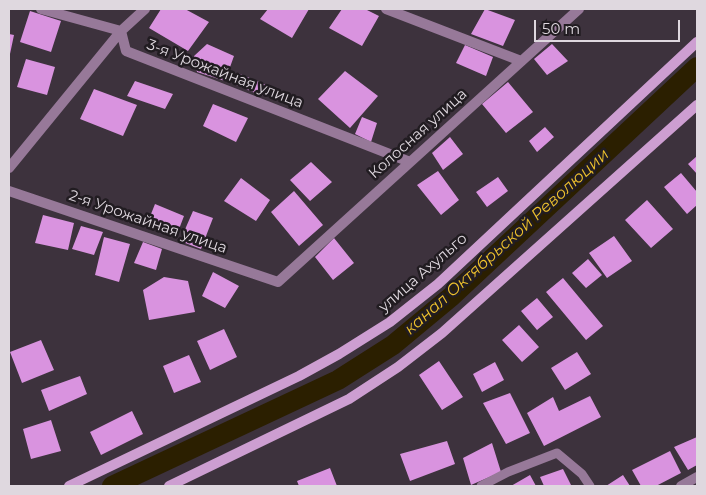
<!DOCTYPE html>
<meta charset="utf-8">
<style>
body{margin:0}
#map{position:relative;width:706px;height:495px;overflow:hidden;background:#3d323d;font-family:Montserrat,sans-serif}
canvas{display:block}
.frame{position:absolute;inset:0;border:10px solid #dfd8df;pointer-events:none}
.scale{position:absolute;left:534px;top:20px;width:146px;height:22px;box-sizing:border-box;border:2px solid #dfd8df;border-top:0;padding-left:6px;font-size:15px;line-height:18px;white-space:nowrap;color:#dfd8df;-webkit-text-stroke:4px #211c21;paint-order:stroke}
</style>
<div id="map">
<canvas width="706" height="495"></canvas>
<div class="frame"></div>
<div class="scale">50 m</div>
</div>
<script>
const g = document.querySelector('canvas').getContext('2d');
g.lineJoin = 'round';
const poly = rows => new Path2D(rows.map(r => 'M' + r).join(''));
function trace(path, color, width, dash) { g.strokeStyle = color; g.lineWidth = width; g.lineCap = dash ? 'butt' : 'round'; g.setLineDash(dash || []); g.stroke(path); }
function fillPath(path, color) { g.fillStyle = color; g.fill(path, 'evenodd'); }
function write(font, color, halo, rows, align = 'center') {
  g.font = font + ' Montserrat,sans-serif'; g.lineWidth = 5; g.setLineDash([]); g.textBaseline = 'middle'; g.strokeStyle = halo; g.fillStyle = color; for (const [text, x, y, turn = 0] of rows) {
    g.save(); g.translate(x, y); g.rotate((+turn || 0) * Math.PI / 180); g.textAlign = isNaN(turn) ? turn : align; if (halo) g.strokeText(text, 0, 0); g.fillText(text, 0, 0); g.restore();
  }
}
trace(poly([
 [112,486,338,380,393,345,452,296,697,67]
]), '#2b1f00', 20);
fillPath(poly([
 [161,9,185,9,209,22,188,51,149,28],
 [268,9,309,9,292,38,260,19],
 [342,9,365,9,379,16,362,46,329,28],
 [485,9,515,20,503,46,471,34],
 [30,11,61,21,51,52,20,42],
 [9,34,14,35,10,54,9,54],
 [207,44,234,56,225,81,197,72,194,56],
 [552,44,568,61,547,75,534,59],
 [465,45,493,57,486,76,456,63],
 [26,59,55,67,47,95,17,87],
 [345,71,378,96,350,128,318,99],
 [238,73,266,85,262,96,234,84],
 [135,81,173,94,165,109,127,96],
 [508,82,533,112,506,133,482,104],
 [94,89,137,105,123,136,80,119],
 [213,104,248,118,236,142,203,126],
 [362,117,377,123,371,142,355,134],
 [545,127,554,137,537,152,529,141],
 [450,137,463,154,443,170,432,153],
 [697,156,697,174,688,164],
 [311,162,332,182,310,201,290,180],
 [438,171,459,200,441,215,417,185],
 [681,173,697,192,697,205,687,214,664,187],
 [498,177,508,191,487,207,476,192],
 [241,178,270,200,256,221,224,201],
 [294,191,323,225,299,246,271,212],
 [647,200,673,229,651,248,625,220],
 [155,204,184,216,176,237,147,224],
 [193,211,213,218,201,249,180,241],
 [43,215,74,223,68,250,35,243],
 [81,226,103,232,94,255,72,249],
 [614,236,632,261,607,278,589,253],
 [104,237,130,244,119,282,95,275],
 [334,238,354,263,333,280,315,257],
 [143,242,162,249,156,270,134,263],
 [588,259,602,275,586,288,572,273],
 [213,272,239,286,225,308,202,296],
 [164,277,188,281,195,312,149,320,143,290],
 [563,278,603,326,586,340,546,292],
 [537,298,553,317,537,330,521,311],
 [519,325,539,347,522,362,502,340],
 [224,329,237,357,210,370,197,341],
 [41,340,54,370,22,383,10,352],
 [577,352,591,374,565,390,551,368],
 [189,355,201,382,174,393,163,366],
 [439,361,463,397,442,410,419,375],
 [495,362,504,380,482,392,473,374],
 [80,376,87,394,49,411,41,390],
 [510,393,530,433,506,444,483,403],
 [590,396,601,417,544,446,527,413,553,397,559,411],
 [132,411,143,434,101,455,90,432],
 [51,420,61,451,31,459,23,429],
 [697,437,697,465,688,470,674,447],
 [447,441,455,464,410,481,400,454],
 [492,443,501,472,471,485,463,458],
 [670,451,681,473,656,486,641,486,632,470],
 [330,468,337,486,299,486,297,481],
 [563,469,571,485,544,486,540,477],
 [530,475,536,486,511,486],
 [623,475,630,486,606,486]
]), '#d993df');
trace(poly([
 [481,486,508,472,557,453,582,474,590,486]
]), '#977999', 9);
trace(poly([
 [41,9,121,31,126,51,410,162],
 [386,9,521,61],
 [9,168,121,31,145,9],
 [9,191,278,282,579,9],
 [681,486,697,477]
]), '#977999', 10);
trace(poly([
 [69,486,299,376,339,354,390,322,438,284,697,42],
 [169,486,349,399,398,367,442,333,697,105]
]), '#cd9ed1', 10);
write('15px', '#dfd8df', '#211c21', [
 ["3-я Урожайная улица",225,74,21],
 ["Колосная улица",418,134,-42],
 ["2-я Урожайная улица",148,222,19],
 ["улица Ахульго",423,273,-41]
]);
write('italic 16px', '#efc22d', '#211c21', [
 ["канал Октябрьской Революции",507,242,-42]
]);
</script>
